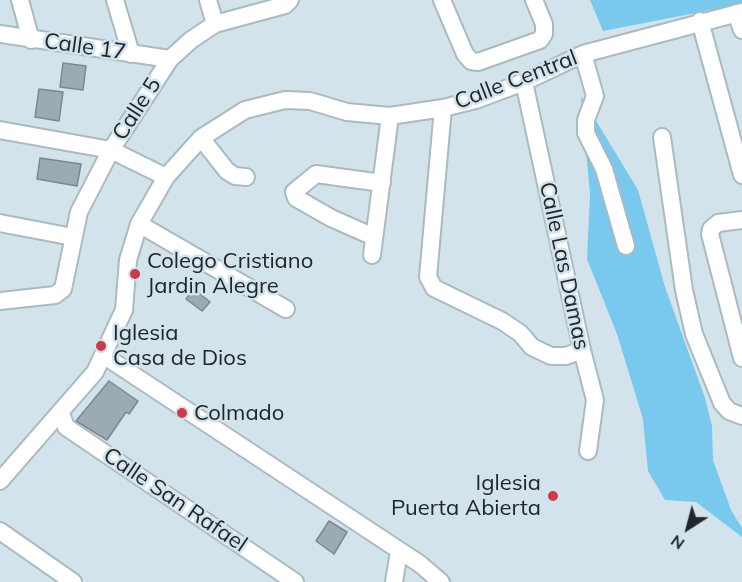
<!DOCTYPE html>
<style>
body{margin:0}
#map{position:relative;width:742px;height:582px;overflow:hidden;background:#d3e3eb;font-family:Mulish,sans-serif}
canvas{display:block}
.north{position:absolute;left:658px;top:498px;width:60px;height:60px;-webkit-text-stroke:4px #d3e3eb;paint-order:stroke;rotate:216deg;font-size:16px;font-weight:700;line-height:24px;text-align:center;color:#202629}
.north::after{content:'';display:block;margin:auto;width:21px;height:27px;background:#202629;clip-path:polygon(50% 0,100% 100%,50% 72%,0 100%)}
</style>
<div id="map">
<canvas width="742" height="582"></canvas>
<div class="north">N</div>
</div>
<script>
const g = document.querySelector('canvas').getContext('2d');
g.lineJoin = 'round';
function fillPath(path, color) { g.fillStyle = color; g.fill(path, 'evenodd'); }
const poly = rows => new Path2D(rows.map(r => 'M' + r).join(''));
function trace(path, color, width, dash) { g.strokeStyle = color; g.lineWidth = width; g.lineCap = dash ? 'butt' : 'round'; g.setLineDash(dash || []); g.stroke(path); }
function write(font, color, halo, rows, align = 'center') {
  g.font = font + ' Mulish,sans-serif'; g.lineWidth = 5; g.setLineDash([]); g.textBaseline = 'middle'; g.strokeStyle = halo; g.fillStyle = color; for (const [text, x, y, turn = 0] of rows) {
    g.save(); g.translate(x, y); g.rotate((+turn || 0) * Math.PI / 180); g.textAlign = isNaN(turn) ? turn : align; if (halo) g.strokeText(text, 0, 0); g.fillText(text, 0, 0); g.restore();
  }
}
fillPath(poly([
 [590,0,742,0,742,4,603,31],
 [581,96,638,190,665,287,705,398,712,426,713,460,731,510,742,528,742,537,696,502,665,500,648,471,643,419,617,334,587,259,590,194]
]), '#79c9ee');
const building = poly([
 [63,63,86,66,83,90,60,87,63,63],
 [39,89,63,92,59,121,35,117,39,89],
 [40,158,81,164,77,186,37,179,40,158],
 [194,289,210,302,202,311,186,299,194,289],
 [109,381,138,401,129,414,126,412,107,440,76,421,109,381],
 [329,521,347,532,334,554,316,541,329,521]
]);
fillPath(building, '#9cabb3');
trace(building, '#7a8890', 1.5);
const minor = poly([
 [20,0,31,40],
 [115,0,131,54],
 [208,0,215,24],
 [442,0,465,54,471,61,478,62,540,40,544,34,544,24,534,0],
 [736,13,742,30],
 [700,21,742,175],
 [0,34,170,59],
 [583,54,595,96,586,120,586,133,604,169,626,246],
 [524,82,582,350,595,400,588,451],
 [443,108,428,277,434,288,502,321,520,333,532,347,551,356,566,356,582,350],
 [0,130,111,150,166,177],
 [662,137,684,290,694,334,722,403,729,411,742,416],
 [201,138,227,171,235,176,246,177],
 [742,220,718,223,711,229,710,234,742,358],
 [0,223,73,237],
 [139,224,286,309],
 [374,237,331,218,296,198,294,192,316,174,382,183],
 [372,255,390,116],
 [0,301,55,295,63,289,79,212,111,150,170,59,191,40,215,24,285,5,290,0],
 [103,355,420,564,441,582],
 [61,413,66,427,295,582],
 [0,481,95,372,124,310,128,260,139,224,166,177,201,138,245,110,285,100,310,101,347,112,390,116,443,108,476,100,524,82,583,54,742,12],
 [0,531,73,582],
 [394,582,399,551]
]);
trace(minor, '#aabac1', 20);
trace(minor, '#fff', 16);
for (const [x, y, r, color] of [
 [135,274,6,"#cb3b4a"],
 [101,346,6,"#cb3b4a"],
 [182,413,6,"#cb3b4a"],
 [553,496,6,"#cb3b4a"]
]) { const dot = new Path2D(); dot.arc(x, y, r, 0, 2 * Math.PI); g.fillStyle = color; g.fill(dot); trace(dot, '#d3e3eb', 2); }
write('22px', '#202629', '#d3e3eb', [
 ["Calle 17",85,47,8],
 ["Calle Central",516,80,-21],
 ["Calle 5",137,109,-57],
 ["Calle Las Damas",564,266,78],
 ["Calle San Rafael",175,500,34]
]);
write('22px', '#202629', '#d3e3eb', [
 ["Colego Cristiano",147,261],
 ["Jardin Alegre",147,286],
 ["Iglesia",113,333],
 ["Casa de Dios",113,358],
 ["Colmado",194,413],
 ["Iglesia",541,483,"right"],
 ["Puerta Abierta",541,508,"right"]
], 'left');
</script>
